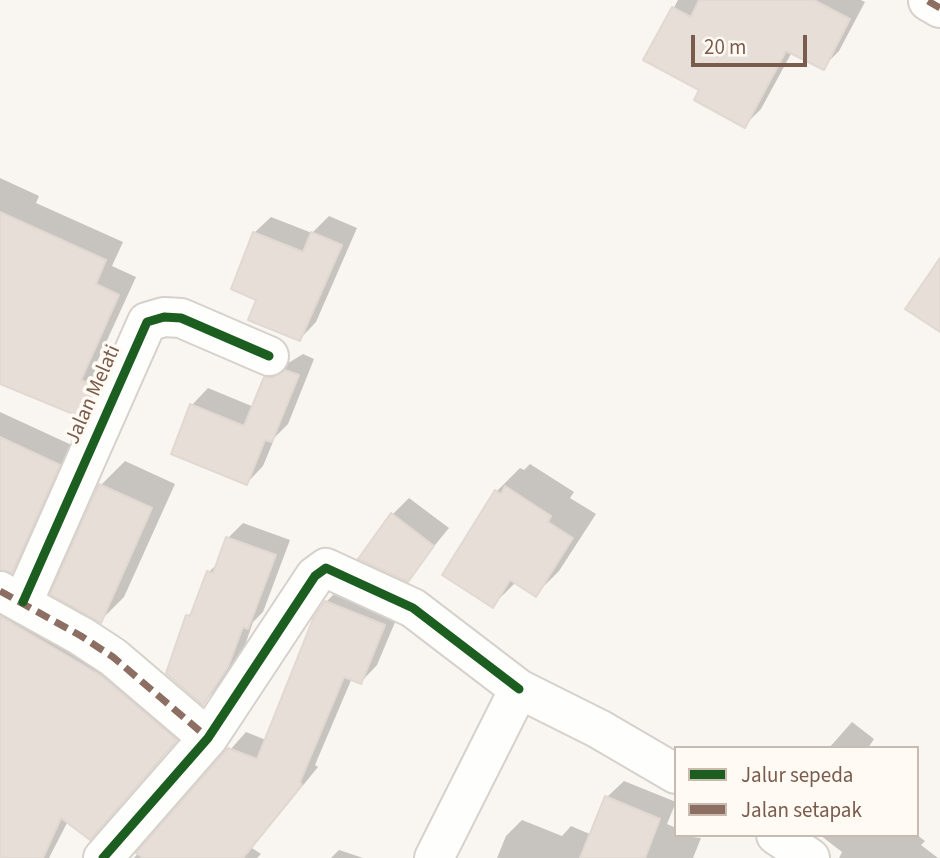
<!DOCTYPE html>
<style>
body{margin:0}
#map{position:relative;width:940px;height:858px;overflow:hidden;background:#f9f5f0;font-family:"Source Sans 3",sans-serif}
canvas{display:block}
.legend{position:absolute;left:674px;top:746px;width:245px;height:91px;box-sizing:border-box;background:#fffaf3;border:2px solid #cabbb1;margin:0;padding:9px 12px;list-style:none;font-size:21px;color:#7a5c4d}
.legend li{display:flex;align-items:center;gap:14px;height:35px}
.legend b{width:35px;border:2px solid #cabbb1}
.scale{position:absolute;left:691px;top:35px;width:116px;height:32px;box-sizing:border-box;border:4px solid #7a5c4d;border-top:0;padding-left:9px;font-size:21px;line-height:24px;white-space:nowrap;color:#7a5c4d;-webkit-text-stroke:5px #fffaf3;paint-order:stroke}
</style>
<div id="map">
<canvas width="940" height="858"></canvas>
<ul class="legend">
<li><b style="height:9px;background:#1b5e20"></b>Jalur sepeda</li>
<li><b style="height:9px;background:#8d6e63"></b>Jalan setapak</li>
</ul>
<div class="scale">20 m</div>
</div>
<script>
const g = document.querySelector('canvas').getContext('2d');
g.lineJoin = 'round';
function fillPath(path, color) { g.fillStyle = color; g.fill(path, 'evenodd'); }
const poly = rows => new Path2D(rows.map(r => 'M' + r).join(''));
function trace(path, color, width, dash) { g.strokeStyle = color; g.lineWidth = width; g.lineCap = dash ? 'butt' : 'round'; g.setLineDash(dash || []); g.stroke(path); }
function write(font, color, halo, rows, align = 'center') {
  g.font = font + ' "Source Sans 3",sans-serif'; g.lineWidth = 7; g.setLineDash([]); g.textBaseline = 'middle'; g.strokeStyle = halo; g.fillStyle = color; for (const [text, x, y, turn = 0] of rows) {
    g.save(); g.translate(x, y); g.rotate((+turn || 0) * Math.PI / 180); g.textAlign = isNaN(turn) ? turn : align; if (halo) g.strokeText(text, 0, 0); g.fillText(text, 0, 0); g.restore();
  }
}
fillPath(poly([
 [678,0,861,0,865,2,839,51,823,67,792,52,761,109,745,125,701,90,646,60],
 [0,178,39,196,36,203,123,242,112,266,136,277,97,362,109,367,96,397,78,414,0,383],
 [329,216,357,228,316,322,300,339,259,299,254,233,271,217,312,233],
 [303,354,314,359,288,424,275,437,263,466,247,483,192,405,208,388,254,407,265,378,282,361,290,362],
 [0,412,76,447,29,553,11,571,0,570],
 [125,461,175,484,124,597,100,621,53,593,101,485],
 [530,464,574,492,570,498,596,514,559,571,536,594,516,582,492,606,497,491,520,468,524,470],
 [409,498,449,528,407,579,392,515],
 [243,523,290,540,263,612,253,622,243,651,218,688,203,703,188,616,195,608,209,572,220,561,228,538],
 [343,585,401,608,377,665,361,682,352,678,315,765,318,767,252,848,261,854,257,858,134,858,246,732,266,740,326,602],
 [16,599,192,723,106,821,68,821,49,858,8,858,0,854,0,615],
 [852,722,874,739,868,748,829,748],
 [624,781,676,802,667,824,676,828,676,835,701,838,693,858,497,858,506,836,522,820,562,836,571,826,592,835,607,797],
 [820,835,917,835,925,841,921,845,938,858,839,858,842,852],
 [339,850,363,858,331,858]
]), '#0003');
const building = poly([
 [699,0,814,0,850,19,824,70,786,51,745,128,694,100,699,90,643,60,672,7,691,17,699,0],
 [0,212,106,260,96,284,119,295,81,380,92,385,78,416,0,384,0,212],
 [253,232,303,252,311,232,342,245,300,341,248,320,256,300,231,289,253,232],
 [940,258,940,332,905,309,940,258],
 [285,370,299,375,272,442,265,440,247,485,171,454,190,404,244,426,264,377,272,378,285,370],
 [0,437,60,465,12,573,0,569,0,437],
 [99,484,152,508,101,623,50,594,99,484],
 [505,486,551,516,548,522,573,538,536,597,510,580,493,608,442,575,495,490,501,494,505,486],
 [391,513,434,546,408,582,358,559,391,513],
 [226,537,276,555,248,629,243,627,228,667,203,705,166,673,186,615,190,616,207,571,213,573,226,537],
 [325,601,385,625,361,684,344,677,300,782,302,785,243,858,143,858,136,853,228,748,257,759,313,619,325,601],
 [0,616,100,675,177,740,90,840,61,818,43,858,0,858,0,616],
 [605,796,660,819,645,858,580,858,605,796]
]);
fillPath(building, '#e6ded7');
trace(building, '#e2d8d2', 2);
const street = poly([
 [928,1,940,8],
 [0,591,81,636,113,657,208,738],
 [23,602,147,322,164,317,181,318,269,356],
 [776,835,810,858],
 [103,858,208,738,315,576,326,568,413,608,519,689],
 [434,858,519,689,599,729,676,774]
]);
trace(street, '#d7d1cb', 42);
trace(street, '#fefefd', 38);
trace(poly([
 [928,1,940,8],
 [0,591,81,636,113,657,208,738]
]), '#8d6e63', 7, [14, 7]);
trace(poly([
 [23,602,147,322,164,317,181,318,269,356],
 [103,858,208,738,315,576,326,568,413,608,519,689]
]), '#1b5e20', 9);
write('21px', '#7a5c4d', '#fffaf3', [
 ["Jalan Melati",94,395,-66]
]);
</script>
